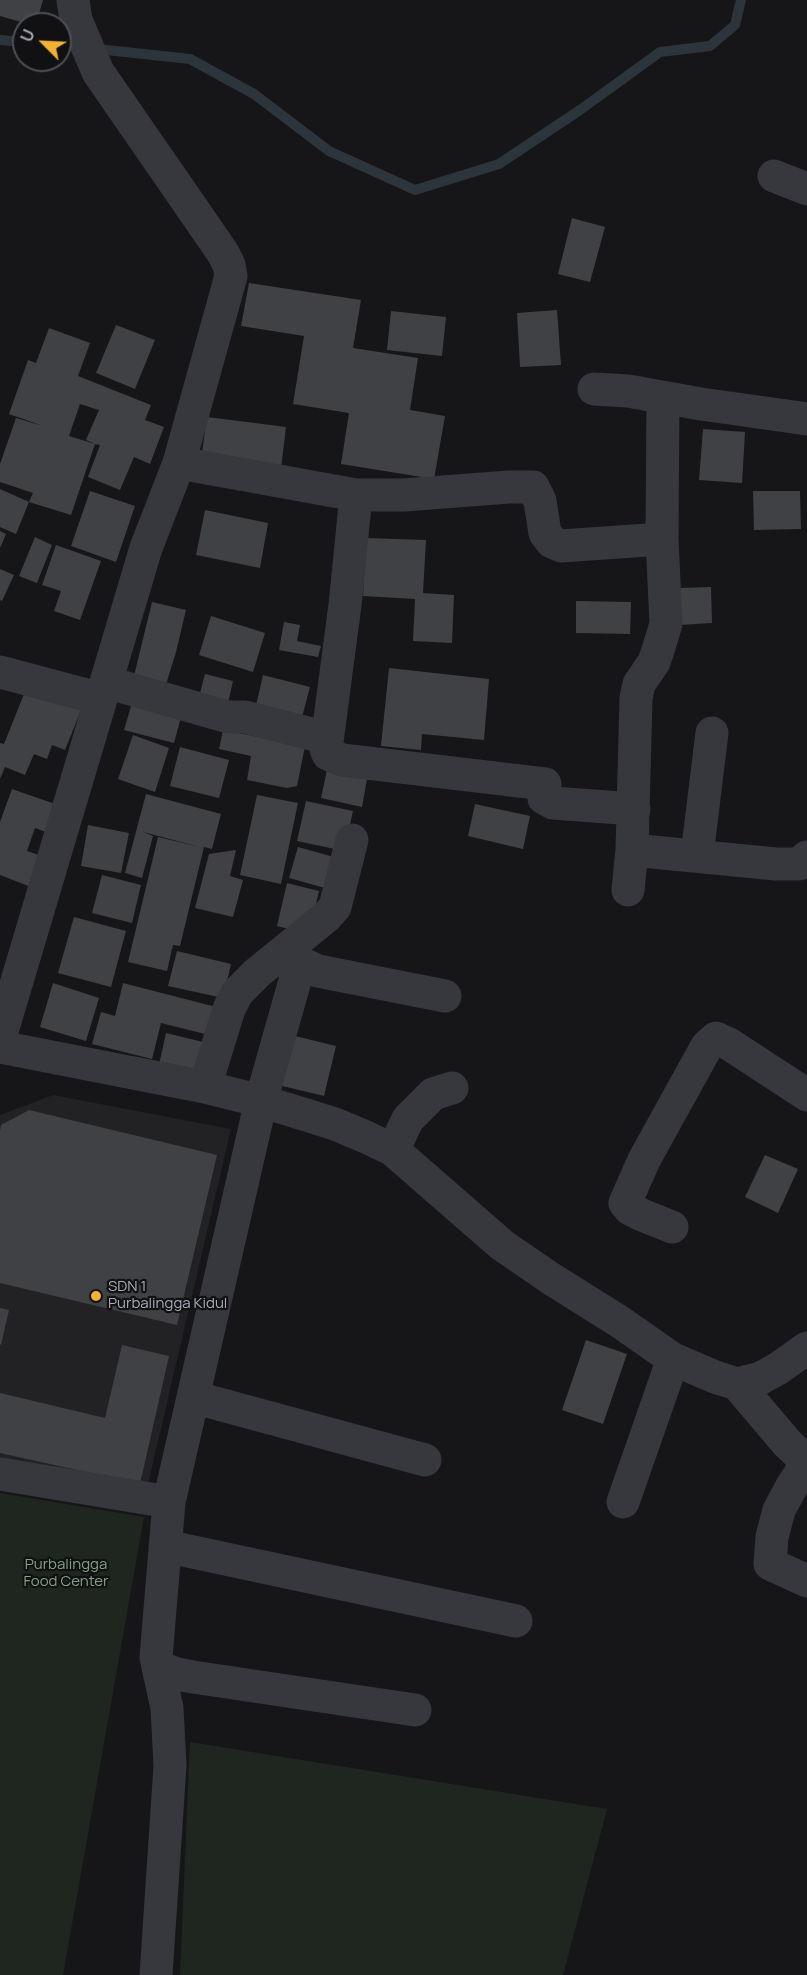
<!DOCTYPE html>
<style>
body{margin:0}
#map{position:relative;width:807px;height:1975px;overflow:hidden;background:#161618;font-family:Manrope,sans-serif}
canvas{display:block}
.north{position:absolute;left:12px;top:12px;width:60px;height:60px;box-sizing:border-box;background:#111113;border:2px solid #4d4f55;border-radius:50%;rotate:294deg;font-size:16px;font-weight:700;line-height:24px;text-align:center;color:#a8adb8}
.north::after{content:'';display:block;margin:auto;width:21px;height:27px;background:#f2b134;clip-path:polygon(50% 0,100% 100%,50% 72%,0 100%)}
</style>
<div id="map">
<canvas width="807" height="1975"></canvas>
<div class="north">U</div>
</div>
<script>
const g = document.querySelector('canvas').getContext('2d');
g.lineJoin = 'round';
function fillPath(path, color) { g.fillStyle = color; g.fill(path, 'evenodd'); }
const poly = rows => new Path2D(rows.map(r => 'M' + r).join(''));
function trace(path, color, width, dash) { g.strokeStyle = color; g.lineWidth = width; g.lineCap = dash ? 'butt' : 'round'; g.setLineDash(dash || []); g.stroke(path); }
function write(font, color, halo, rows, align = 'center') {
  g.font = font + ' Manrope,sans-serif'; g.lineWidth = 4.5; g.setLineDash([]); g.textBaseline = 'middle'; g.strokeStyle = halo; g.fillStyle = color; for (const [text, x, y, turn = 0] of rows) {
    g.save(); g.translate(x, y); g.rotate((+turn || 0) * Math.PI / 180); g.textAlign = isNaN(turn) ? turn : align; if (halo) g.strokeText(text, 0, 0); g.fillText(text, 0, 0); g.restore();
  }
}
fillPath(poly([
 [53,1095,231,1129,145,1497,0,1463,0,1115]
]), '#222225');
fillPath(poly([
 [0,1493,144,1517,63,1975,0,1975],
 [190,1742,607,1809,563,1975,180,1975]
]), '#1e261f');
trace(poly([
 [0,40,24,42],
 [60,45,190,59,254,94,329,151,415,190,499,164,580,110,660,52,710,46,735,25,741,0]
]), '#2c353c', 10);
fillPath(poly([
 [0,0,43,0,36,24,28,24,0,16],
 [572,218,605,227,590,282,558,274],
 [249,283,361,300,353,348,418,358,410,410,445,416,434,479,341,464,349,413,293,404,304,336,241,326],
 [557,310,561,365,520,367,517,313],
 [391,311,446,317,442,356,387,350],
 [116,325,155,340,135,389,96,373],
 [49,328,90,343,78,376,151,405,145,420,164,427,150,464,134,457,120,490,88,477,100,445,95,444,71,515,29,502,33,493,0,482,0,464,16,418,43,426,9,414,28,360,36,363],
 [80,404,99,410,86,440,95,444,69,436],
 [207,417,286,427,281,468,201,459],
 [703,429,745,432,742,483,699,480],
 [0,489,29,502,16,534,0,527],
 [90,491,135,506,116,562,71,546],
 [753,491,800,491,801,529,754,530],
 [205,510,268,523,260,568,196,555],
 [0,531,6,534,0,548],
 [35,537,52,545,37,583,19,576],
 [366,538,426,540,423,593,454,595,452,643,413,641,415,599,363,596],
 [56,545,101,561,80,620,54,611,61,591,42,585],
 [0,569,14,575,2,601,0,600],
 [711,587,712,623,680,625,679,588],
 [576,601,631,602,630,634,576,633],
 [152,602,186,610,176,652,163,694,132,684],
 [211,616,265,633,253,672,199,655],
 [284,622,300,625,297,641,321,646,318,657,279,650],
 [389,668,489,679,484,740,422,734,421,750,381,746],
 [205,674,233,681,228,703,199,697],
 [263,675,310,687,301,721,255,710],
 [26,689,81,710,65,750,52,745,47,759,34,754,25,775,5,767,0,779,0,743,4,744],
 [134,696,183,710,174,743,124,730],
 [223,730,305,746,297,786,287,788,247,780,251,756,219,749],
 [133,735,169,748,155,792,118,779],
 [180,747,229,760,219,798,170,786],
 [327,770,367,779,362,807,321,798],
 [12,789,55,804,46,832,35,828,27,851,42,856,31,887,0,875,0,822],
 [146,794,221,814,212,849,204,847,180,946,173,945,167,971,128,962,158,837,200,847,143,832,153,836,142,878,125,873],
 [257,795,298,803,281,884,240,875],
 [306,801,353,811,344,851,297,841],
 [475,804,530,816,523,849,468,836],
 [88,825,129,833,121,873,81,866],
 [298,847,341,859,332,890,289,878],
 [236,850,230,876,243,880,233,917,195,908,209,854],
 [102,875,141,885,132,923,92,913],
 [287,883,319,891,312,921,301,932,277,926],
 [74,917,126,931,111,987,58,973],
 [177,951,231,964,223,998,168,986],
 [53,983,99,998,86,1041,40,1027],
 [123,983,216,1007,209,1035,161,1023,152,1059,92,1044,101,1012,115,1016],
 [166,1033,207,1043,199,1074,159,1065],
 [287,1034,336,1046,324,1096,274,1084],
 [29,1110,217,1155,177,1325,0,1283,0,1131,1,1125],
 [765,1155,798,1169,778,1213,745,1197],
 [0,1308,9,1310,1,1345,0,1344],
 [586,1340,627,1354,603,1424,562,1410],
 [122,1345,169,1356,140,1484,0,1453,0,1393,105,1418]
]), '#404145');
trace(poly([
 [774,176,807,189],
 [594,389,628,391,701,404,807,419],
 [179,463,356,495,404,495,509,487,533,487,540,501,545,533,552,542,561,546,662,539],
 [356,495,345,605,326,749,328,754,342,760,545,784,544,798,553,803,634,809],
 [0,672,101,699],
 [106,682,228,717,245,717,327,738],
 [632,850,776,864,799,864,807,857],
 [697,855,712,733],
 [628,890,632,850,636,698,639,684,654,662,659,647,666,624,662,539,663,397],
 [281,954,318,971,445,996],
 [0,1038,146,548,179,463,231,276,229,265,223,253,98,72,76,20,73,0],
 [0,1047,205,1087,261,1101,335,1124,366,1137,393,1150,502,1245,550,1278,620,1322,673,1359,715,1377,737,1384,761,1378,779,1368,807,1348],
 [205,1087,229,1009,237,993,257,973,326,917,335,907,352,840],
 [393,1150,408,1119,433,1094,452,1088],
 [672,1227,642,1215,630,1209,625,1203,644,1160,707,1046,716,1038,729,1044,807,1095],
 [737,1384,787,1443,807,1462],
 [193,1397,425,1460],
 [807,1463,792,1486,779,1510,772,1537,770,1564,807,1581],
 [0,1474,169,1502,261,1101,300,963],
 [169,1502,156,1657,158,1667,177,1674,193,1677,415,1710],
 [623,1502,673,1359],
 [165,1546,516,1621],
 [156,1975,170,1766,167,1708,158,1667]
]), '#37383d', 33);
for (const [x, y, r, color] of [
 [96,1296,6,"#f2b134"]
]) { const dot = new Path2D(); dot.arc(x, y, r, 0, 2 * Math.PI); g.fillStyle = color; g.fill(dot); trace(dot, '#111113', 2); }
write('15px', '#a8adb8', '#111113', [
 ["SDN 1",108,1287],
 ["Purbalingga Kidul",108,1304]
], 'left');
write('15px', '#7fa381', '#111113', [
 ["Purbalingga",66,1565],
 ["Food Center",66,1582]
]);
</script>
